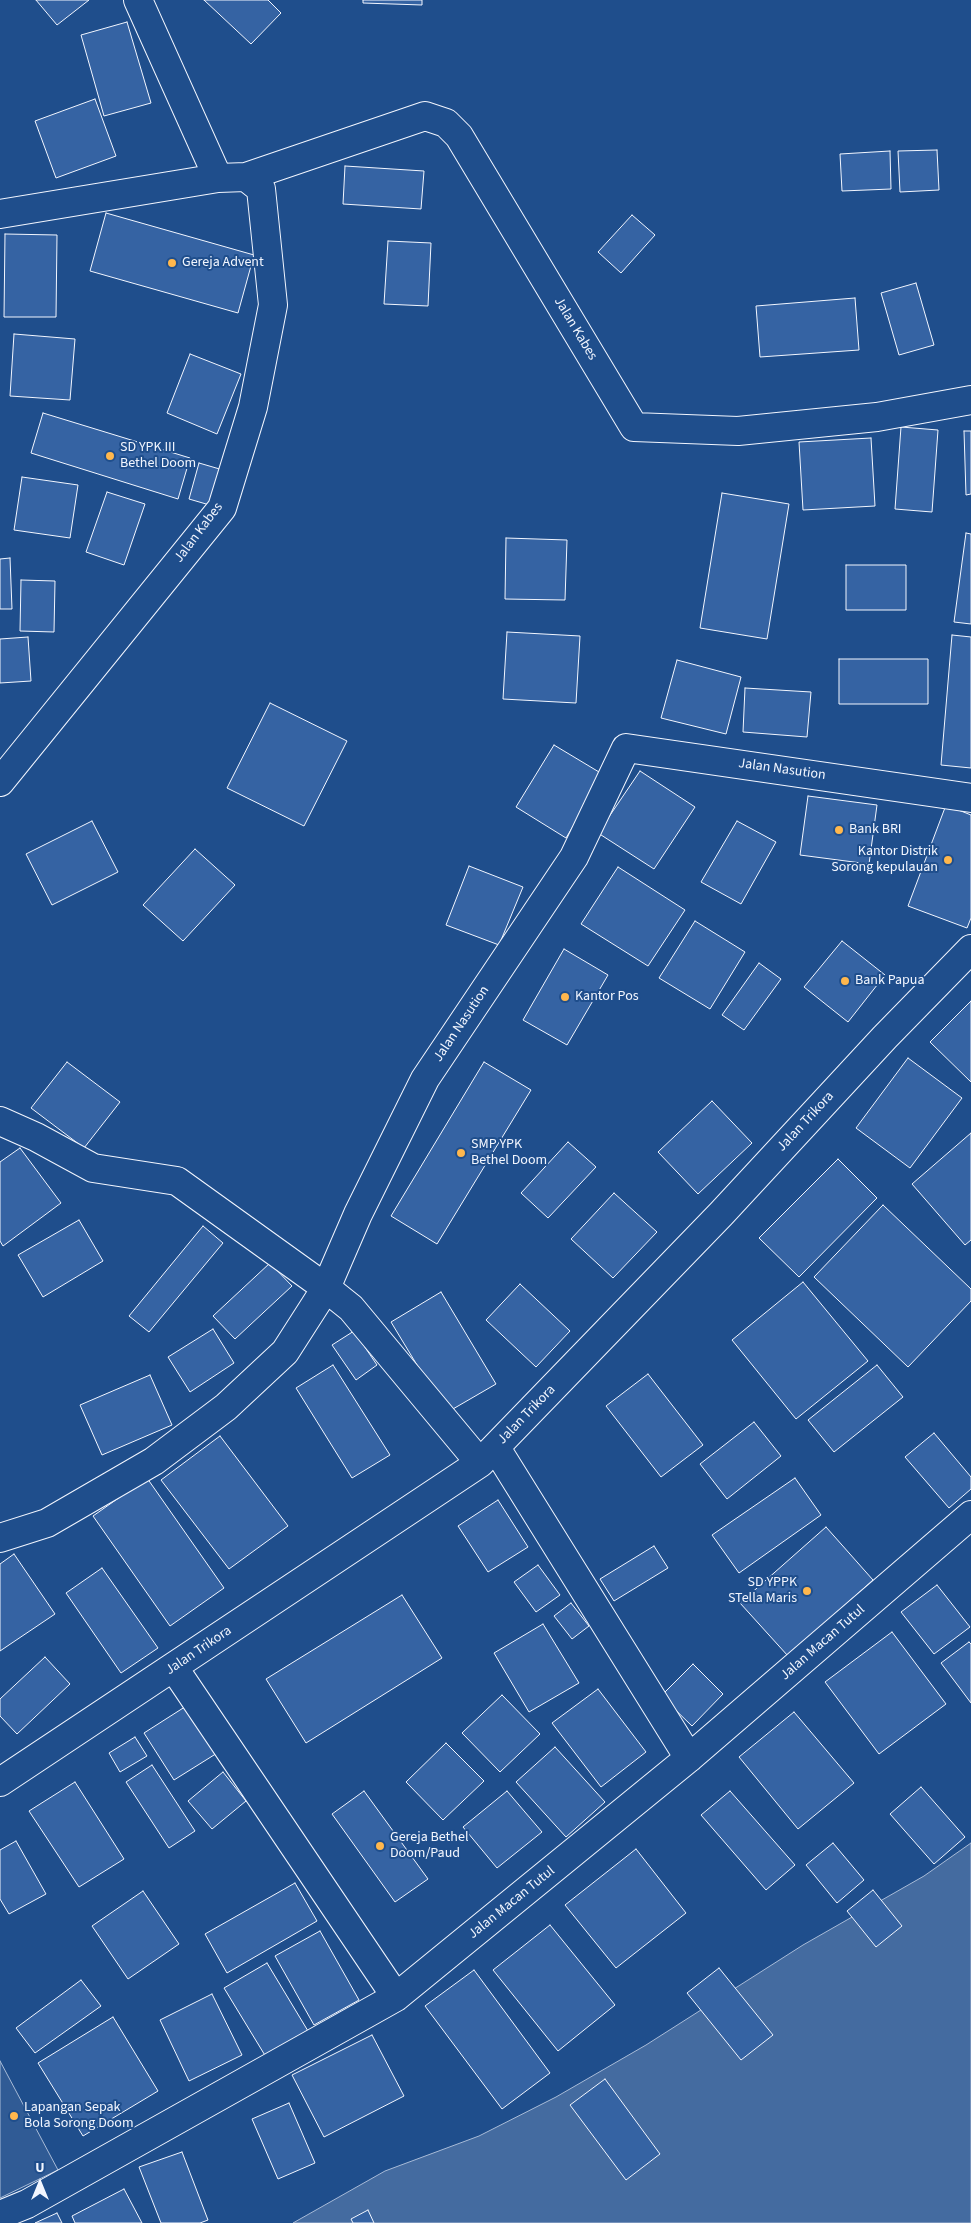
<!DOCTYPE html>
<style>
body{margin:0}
#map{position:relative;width:971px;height:2223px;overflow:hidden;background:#1f4e8c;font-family:"Source Sans 3",sans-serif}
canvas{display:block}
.north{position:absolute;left:15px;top:2158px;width:50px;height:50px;-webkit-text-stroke:4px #1f4e8c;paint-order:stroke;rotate:0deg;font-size:14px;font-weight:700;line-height:20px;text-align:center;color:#f2f6ff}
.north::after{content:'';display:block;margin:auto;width:18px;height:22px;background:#f2f6ff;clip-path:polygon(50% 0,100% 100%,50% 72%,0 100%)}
</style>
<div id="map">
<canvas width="971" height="2223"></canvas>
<div class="north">U</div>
</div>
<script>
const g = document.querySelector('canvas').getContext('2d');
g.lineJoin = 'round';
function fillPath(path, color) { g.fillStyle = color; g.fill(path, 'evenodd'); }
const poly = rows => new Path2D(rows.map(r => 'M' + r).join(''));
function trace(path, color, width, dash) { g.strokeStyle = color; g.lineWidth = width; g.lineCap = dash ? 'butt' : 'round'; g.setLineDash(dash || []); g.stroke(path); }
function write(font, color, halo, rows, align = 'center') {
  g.font = font + ' "Source Sans 3",sans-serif'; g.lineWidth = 4; g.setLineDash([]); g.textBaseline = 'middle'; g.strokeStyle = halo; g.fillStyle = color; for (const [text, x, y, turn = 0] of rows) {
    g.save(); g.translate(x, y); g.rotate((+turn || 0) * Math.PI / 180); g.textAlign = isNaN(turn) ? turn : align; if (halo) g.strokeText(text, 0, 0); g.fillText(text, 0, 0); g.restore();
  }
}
const built = poly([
 [0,2061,58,2170,0,2198,0,2061]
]);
fillPath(built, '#305b95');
trace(built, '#a8bbd7', 1);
const water = poly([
 [971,1843,971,2223,293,2223,385,2171,479,2136,556,2097,646,2045,803,1945,924,1876,971,1843]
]);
fillPath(water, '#446ba0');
trace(water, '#a8bbd7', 1);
const building = poly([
 [36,0,89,0,57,25,36,0],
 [204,0,268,0,281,13,251,44,204,0],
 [363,0,422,0,422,5,363,3,363,0],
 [127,22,151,103,104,116,81,35,127,22],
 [95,99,116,156,56,178,35,121,95,99],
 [937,150,939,190,900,192,898,151,937,150],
 [890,151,891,189,842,191,840,154,890,151],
 [345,166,424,171,421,209,343,204,345,166],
 [106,213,254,255,238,313,90,271,106,213],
 [632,215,655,235,621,273,598,252,632,215],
 [5,234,57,235,56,317,4,317,5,234],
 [388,241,431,243,428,306,384,304,388,241],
 [916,283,934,345,899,355,881,293,916,283],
 [855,298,859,350,760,357,756,306,855,298],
 [14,334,75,339,70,400,10,396,14,334],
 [190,354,241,374,217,434,167,413,190,354],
 [43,413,190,458,178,499,31,453,43,413],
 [901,427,938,430,932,512,895,509,901,427],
 [964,431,971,431,971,494,966,495,964,431],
 [871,438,875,506,803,510,799,442,871,438],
 [199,463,223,470,213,506,189,499,199,463],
 [22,477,78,485,70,538,14,530,22,477],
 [107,492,145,504,124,565,86,552,107,492],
 [722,493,789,504,767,639,700,628,722,493],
 [966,533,971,534,971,624,954,622,966,533],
 [506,538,567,540,565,600,505,599,506,538],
 [10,558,12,609,0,609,0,559,10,558],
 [846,565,906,565,906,610,846,610,846,565],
 [21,580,55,581,54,632,20,631,21,580],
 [507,632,580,636,576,703,503,699,507,632],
 [952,635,971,637,971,768,941,765,952,635],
 [28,637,31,681,0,683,0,639,28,637],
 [839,659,928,659,928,704,839,704,839,659],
 [677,660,741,677,726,734,661,718,677,660],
 [745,688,811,692,807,737,743,732,745,688],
 [270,703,347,741,304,826,227,788,270,703],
 [554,745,604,775,566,838,516,807,554,745],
 [640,771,695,807,654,869,598,833,640,771],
 [808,796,877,805,869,864,800,855,808,796],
 [946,805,971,815,971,918,967,928,908,906,946,805],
 [92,821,118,872,52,905,26,854,92,821],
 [737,821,776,842,741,904,701,882,737,821],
 [195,849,235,885,183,941,143,905,195,849],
 [469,866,523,887,499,945,446,925,469,866],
 [618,867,685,910,648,966,581,924,618,867],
 [695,921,745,952,710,1009,659,978,695,921],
 [842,941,885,975,848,1022,804,987,842,941],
 [564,949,608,975,567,1045,523,1020,564,949],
 [759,963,781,979,744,1030,722,1015,759,963],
 [971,1001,971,1082,930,1042,971,1001],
 [908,1058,962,1098,910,1168,856,1128,908,1058],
 [67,1062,120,1102,84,1148,31,1108,67,1062],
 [484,1062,531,1090,437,1244,391,1216,484,1062],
 [712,1101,752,1143,698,1194,658,1152,712,1101],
 [971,1133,971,1240,965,1245,912,1184,971,1133],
 [568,1142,596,1167,548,1218,521,1193,568,1142],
 [20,1148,61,1203,3,1246,0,1241,0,1162,20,1148],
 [838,1159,877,1198,799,1277,759,1238,838,1159],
 [614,1193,657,1232,613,1278,571,1239,614,1193],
 [883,1205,971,1289,971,1301,908,1367,814,1277,883,1205],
 [79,1220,103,1261,43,1297,18,1255,79,1220],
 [203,1226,223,1243,149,1332,129,1316,203,1226],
 [270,1263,292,1286,235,1339,213,1316,270,1263],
 [803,1282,868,1361,796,1419,732,1340,803,1282],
 [520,1284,570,1331,536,1367,486,1320,520,1284],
 [441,1292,496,1384,446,1413,391,1322,441,1292],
 [213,1329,234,1363,190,1392,168,1357,213,1329],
 [354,1331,377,1365,356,1380,332,1345,354,1331],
 [333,1365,390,1455,352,1478,296,1388,333,1365],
 [877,1365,903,1397,834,1452,808,1420,877,1365],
 [648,1374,703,1445,661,1477,606,1406,648,1374],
 [150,1375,172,1425,102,1455,80,1405,150,1375],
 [754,1422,781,1456,727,1499,700,1464,754,1422],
 [934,1433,971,1477,971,1489,949,1508,905,1457,934,1433],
 [220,1436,288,1526,229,1569,161,1480,220,1436],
 [147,1478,224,1588,170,1626,93,1516,147,1478],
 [795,1478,821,1515,739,1573,712,1535,795,1478],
 [498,1500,528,1547,488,1572,458,1526,498,1500],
 [826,1527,873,1580,788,1656,740,1603,826,1527],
 [654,1546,668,1568,614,1601,600,1579,654,1546],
 [14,1554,55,1614,0,1651,0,1564,14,1554],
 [538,1565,560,1595,536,1612,514,1582,538,1565],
 [102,1568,158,1648,121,1673,66,1593,102,1568],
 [937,1585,970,1627,934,1654,901,1612,937,1585],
 [402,1595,442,1658,306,1743,266,1679,402,1595],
 [571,1603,589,1626,572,1639,554,1616,571,1603],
 [543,1624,579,1683,529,1712,494,1653,543,1624],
 [892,1632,946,1704,879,1754,825,1682,892,1632],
 [969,1642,971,1644,971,1703,941,1663,969,1642],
 [45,1657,70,1684,17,1734,0,1716,0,1699,45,1657],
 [693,1664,723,1694,692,1726,661,1696,693,1664],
 [598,1689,646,1752,601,1787,552,1723,598,1689],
 [502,1695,540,1734,500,1772,462,1733,502,1695],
 [191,1703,222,1750,174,1780,144,1733,191,1703],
 [794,1712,854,1783,798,1829,739,1757,794,1712],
 [135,1737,147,1756,120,1772,109,1753,135,1737],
 [446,1743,484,1781,443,1820,406,1782,446,1743],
 [555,1747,605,1802,566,1837,516,1782,555,1747],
 [152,1765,195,1831,169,1848,126,1782,152,1765],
 [223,1772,246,1801,212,1829,188,1801,223,1772],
 [75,1782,124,1859,79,1887,29,1811,75,1782],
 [921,1787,965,1837,934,1864,890,1814,921,1787],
 [364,1791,428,1879,395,1902,332,1814,364,1791],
 [507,1791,542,1832,497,1868,463,1827,507,1791],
 [730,1791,795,1865,766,1890,701,1815,730,1791],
 [16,1841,46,1894,9,1914,0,1899,0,1850,16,1841],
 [833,1843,864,1880,837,1903,806,1865,833,1843],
 [636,1849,686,1913,616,1968,565,1905,636,1849],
 [295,1883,317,1921,227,1973,205,1934,295,1883],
 [873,1890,902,1926,876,1947,847,1911,873,1890],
 [143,1891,179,1944,128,1979,92,1926,143,1891],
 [550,1925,615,2005,558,2051,493,1970,550,1925],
 [320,1931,359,2000,314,2025,275,1956,320,1931],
 [267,1963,308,2031,266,2057,224,1988,267,1963],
 [719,1968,773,2035,741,2060,687,1993,719,1968],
 [474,1970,550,2073,502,2109,425,2006,474,1970],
 [81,1980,101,2006,35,2053,16,2028,81,1980],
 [212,1994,242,2055,189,2081,160,2020,212,1994],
 [113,2017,158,2091,83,2136,38,2063,113,2017],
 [372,2035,404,2096,324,2137,292,2075,372,2035],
 [605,2079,660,2154,626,2180,570,2105,605,2079],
 [289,2103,315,2163,278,2179,252,2119,289,2103],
 [182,2152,208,2220,200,2223,161,2223,139,2167,182,2152],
 [124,2189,142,2223,75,2223,72,2216,124,2189],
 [368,2210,374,2223,353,2223,351,2219,368,2210],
 [57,2213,62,2223,35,2223,57,2213]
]);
fillPath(building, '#3563a3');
trace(building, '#f2f6ff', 1);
const minor = poly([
 [138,0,218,178],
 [246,177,425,116,446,123,459,136,634,427,738,431,877,417,971,400],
 [0,214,218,178,246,177,261,189,273,305,253,407,222,508,0,782],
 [0,1121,36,1137,93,1168,177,1181,326,1288,351,1308,480,1463],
 [496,1448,689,1758],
 [0,1538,47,1523,154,1461,226,1407,285,1352,326,1288,358,1214,425,1079,574,857,626,748,971,798],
 [174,1668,396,1997],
 [0,1782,480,1463,721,1214,885,1037,971,949],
 [0,2215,27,2204,396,1997,689,1758,971,1515]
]);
trace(minor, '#f2f6ff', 30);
trace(minor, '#1f4e8c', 28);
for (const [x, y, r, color] of [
 [172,263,5,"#ffb74d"],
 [110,456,5,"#ffb74d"],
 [839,830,5,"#ffb74d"],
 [948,860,5,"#ffb74d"],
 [845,981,5,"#ffb74d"],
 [565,997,5,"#ffb74d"],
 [461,1153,5,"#ffb74d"],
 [807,1591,5,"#ffb74d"],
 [380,1846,5,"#ffb74d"],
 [14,2116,5,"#ffb74d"]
]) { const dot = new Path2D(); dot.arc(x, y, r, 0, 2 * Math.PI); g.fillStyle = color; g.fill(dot); trace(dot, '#1f4e8c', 2); }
write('14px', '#f2f6ff', '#1f4e8c', [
 ["Gereja Advent",182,263],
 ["SD YPK III",120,448],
 ["Bethel Doom",120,464],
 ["Bank BRI",849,830],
 ["Kantor Distrik",938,852,"right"],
 ["Sorong kepulauan",938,868,"right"],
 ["Bank Papua",855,981],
 ["Kantor Pos",575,997],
 ["SMP YPK",471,1145],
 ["Bethel Doom",471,1161],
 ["SD YPPK",797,1583,"right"],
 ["STella Maris",797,1599,"right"],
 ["Gereja Bethel",390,1838],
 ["Doom/Paud",390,1854],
 ["Lapangan Sepak",24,2108],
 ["Bola Sorong Doom",24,2124]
], 'left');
write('14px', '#f2f6ff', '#1f4e8c', [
 ["Jalan Kabes",575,329,59],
 ["Jalan Kabes",199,533,-53],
 ["Jalan Nasution",782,770,8],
 ["Jalan Nasution",462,1024,-56],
 ["Jalan Trikora",806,1122,-47],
 ["Jalan Trikora",527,1415,-46],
 ["Jalan Macan Tutul",823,1643,-41],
 ["Jalan Trikora",199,1651,-34],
 ["Jalan Macan Tutul",512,1903,-39]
]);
</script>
